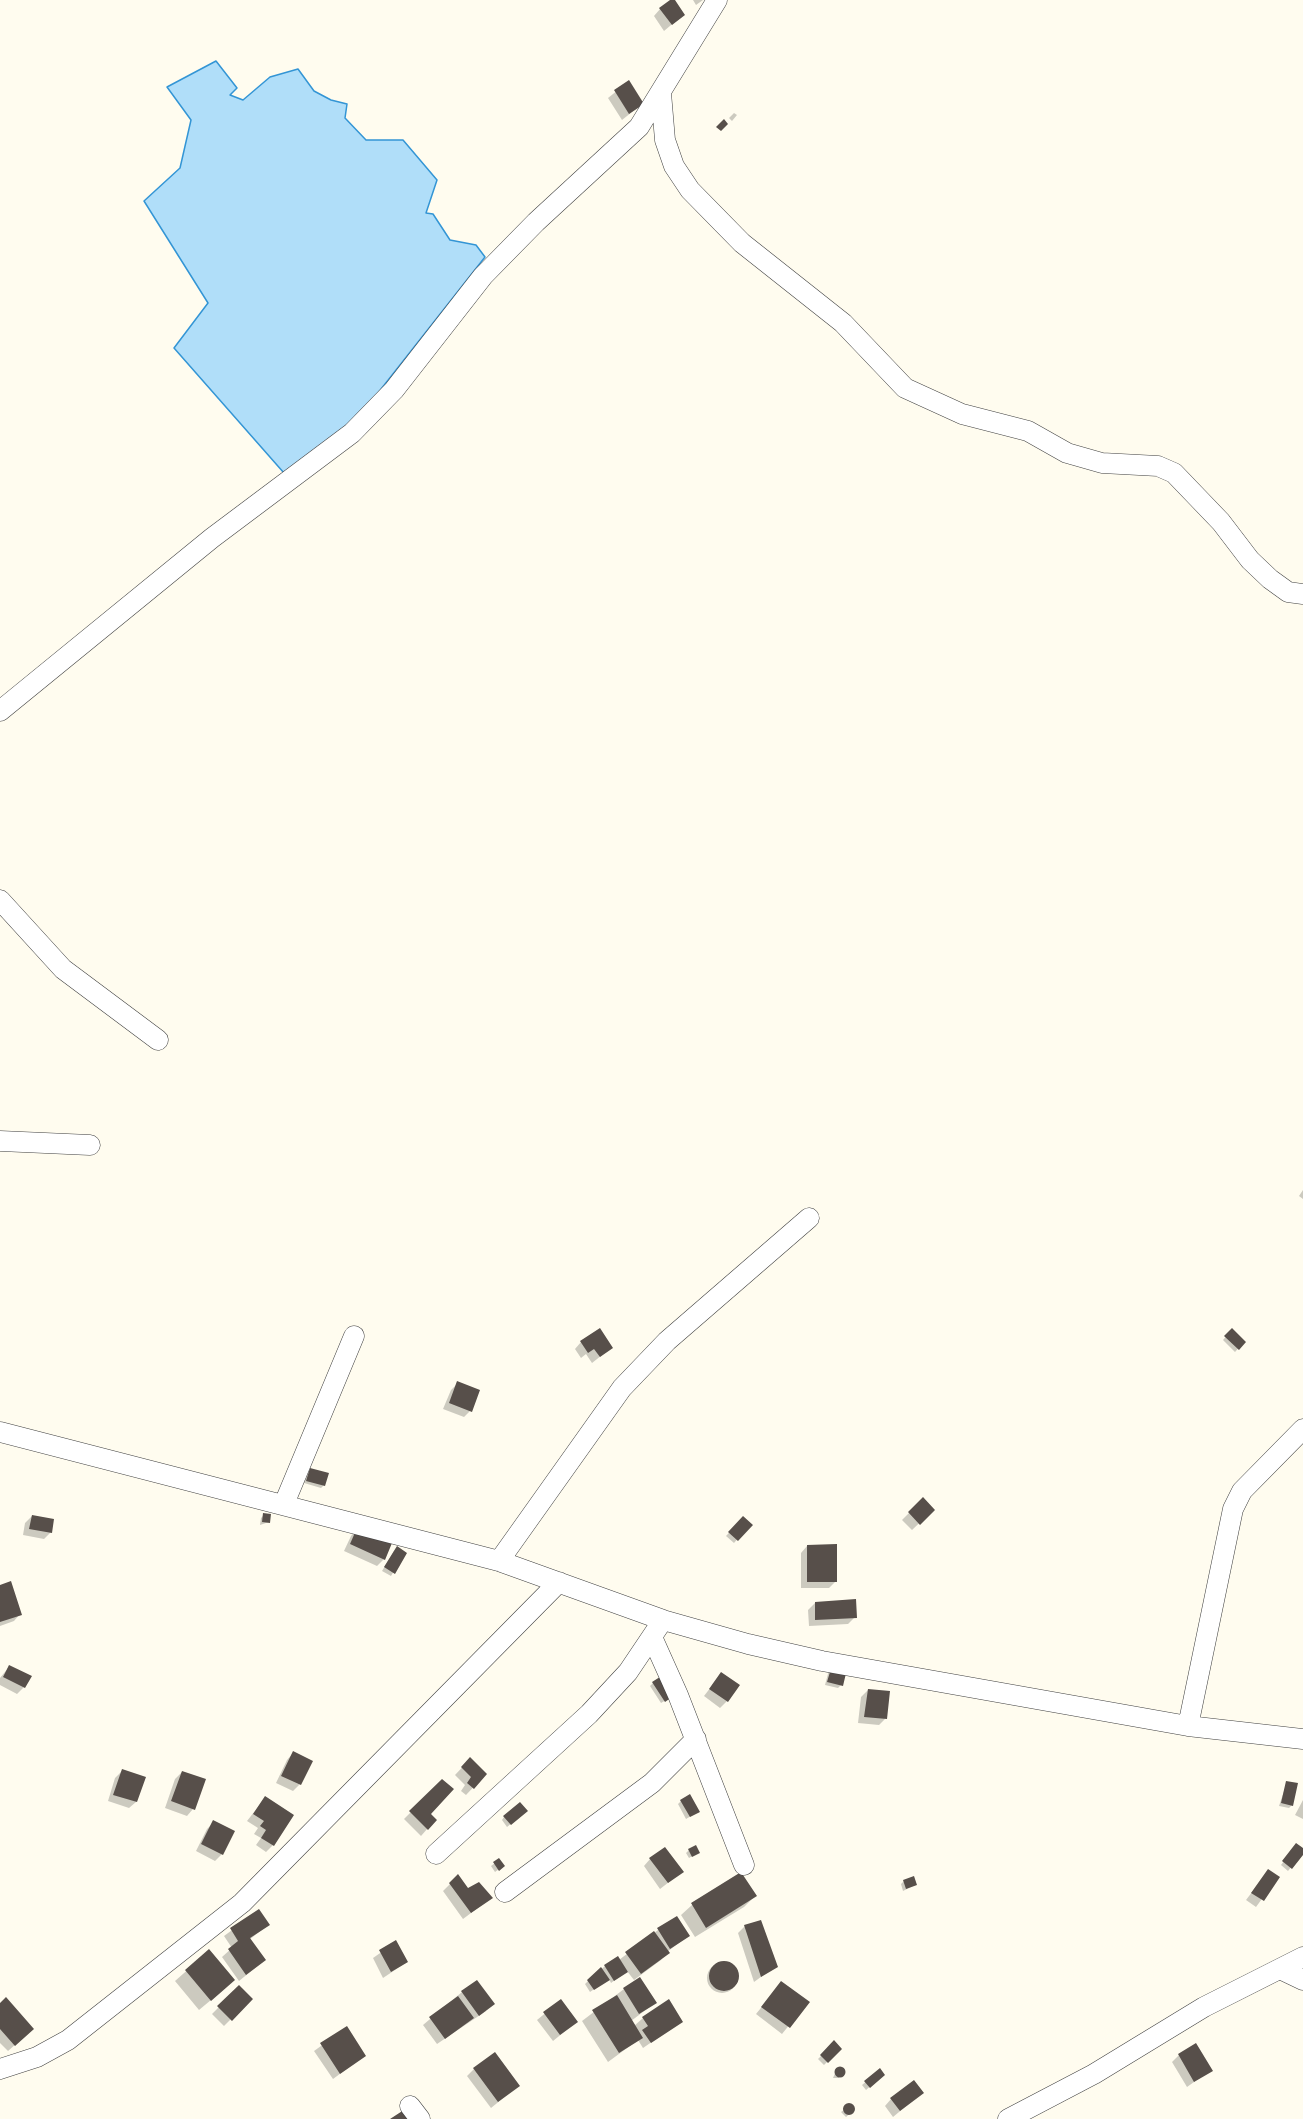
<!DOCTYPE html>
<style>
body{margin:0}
canvas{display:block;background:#fffcef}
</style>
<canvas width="1303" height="2119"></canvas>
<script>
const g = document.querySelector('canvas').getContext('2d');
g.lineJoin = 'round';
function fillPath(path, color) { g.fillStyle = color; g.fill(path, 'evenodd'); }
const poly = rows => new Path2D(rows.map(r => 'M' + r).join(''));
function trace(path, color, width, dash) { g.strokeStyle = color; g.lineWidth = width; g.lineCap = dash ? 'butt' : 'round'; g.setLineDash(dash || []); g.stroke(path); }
const water = poly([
 [216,61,237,88,230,95,243,100,270,77,298,69,314,91,331,100,347,104,345,118,366,140,403,140,437,180,426,213,433,214,450,240,476,245,485,257,352,426,284,473,174,348,208,303,144,201,180,168,191,120,167,87,216,61]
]);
fillPath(water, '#b0def9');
trace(water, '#3395d5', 1.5);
fillPath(poly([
 [693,0,703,0,696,5],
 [660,9,683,15,664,31,654,16],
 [628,82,642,104,622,120,608,98],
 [734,113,737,115,732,121,729,118],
 [1303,1190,1303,1199,1299,1196],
 [1232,1330,1244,1342,1235,1352,1223,1340],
 [581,1342,611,1348,592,1363,586,1354,581,1358,575,1349],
 [458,1383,470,1411,464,1417,443,1409,451,1390],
 [310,1469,324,1485,321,1488,304,1483],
 [923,1499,933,1510,912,1530,902,1520],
 [264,1515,269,1522,260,1525,261,1518],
 [32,1516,51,1532,44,1539,23,1535,25,1523],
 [743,1518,750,1525,734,1543,726,1536],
 [357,1529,384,1559,377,1566,344,1551,351,1536],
 [807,1546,836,1581,829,1588,801,1588,801,1553],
 [394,1551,405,1553,391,1576,382,1571],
 [0,1586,20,1614,14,1621,0,1626],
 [815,1603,855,1617,848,1624,809,1626,808,1610],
 [9,1667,24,1687,17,1694,0,1685,0,1678],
 [829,1670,841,1685,838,1688,825,1685],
 [721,1674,727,1701,720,1708,704,1696],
 [653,1683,671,1697,661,1703,650,1686],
 [868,1690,885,1719,879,1725,858,1723,861,1697],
 [293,1753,311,1761,300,1784,293,1791,276,1783,287,1760],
 [470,1759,485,1775,466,1795,461,1791,465,1785,455,1775],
 [122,1771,136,1802,129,1808,108,1801,115,1778],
 [182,1772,193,1809,187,1816,165,1808,175,1779],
 [442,1781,429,1814,435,1820,421,1836,404,1819],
 [1287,1782,1292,1805,1289,1808,1279,1806],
 [265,1798,273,1845,266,1852,256,1845,261,1838,254,1834,258,1828,247,1821],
 [1303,1800,1303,1819,1295,1815],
 [681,1801,698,1812,686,1819,678,1804],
 [523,1814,507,1827,502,1820,504,1817],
 [214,1822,222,1854,215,1861,196,1851,207,1829],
 [1294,1848,1303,1850,1303,1852,1288,1871,1281,1865],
 [689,1850,698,1853,689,1858,686,1853],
 [650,1859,682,1872,660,1889,644,1866],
 [499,1860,503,1866,495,1872,491,1866],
 [1268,1871,1278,1877,1256,1907,1246,1900],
 [741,1874,755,1896,744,1907,695,1937,681,1915,692,1905],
 [458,1876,468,1890,491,1898,463,1919,443,1891],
 [904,1881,915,1885,903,1891,901,1884],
 [258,1911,268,1925,249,1940,265,1960,239,1981,222,1957,232,1948,224,1936],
 [745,1926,776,1966,754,1982,738,1933],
 [658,1930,688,1936,667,1952,661,1960,634,1980,627,1971,611,1983,609,1979,590,1992,585,1984,588,1981,605,1966,619,1960],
 [396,1942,407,1962,383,1978,373,1958],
 [209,1951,223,1990,199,2010,175,1981],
 '707 1978a15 15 0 1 1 30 0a15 15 0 1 1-30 0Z',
 [781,1983,807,2003,782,2034,756,2014],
 [239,1987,251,1999,224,2026,212,2014],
 [624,1989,655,2003,631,2021,634,2026,643,2018,681,2022,643,2048,638,2040,608,2062,582,2021],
 [462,1992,486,2011,437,2044,423,2025],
 [560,2001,569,2028,553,2041,537,2020],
 [0,2005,25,2036,8,2051,0,2043],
 [346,2028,364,2056,333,2079,314,2051],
 [834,2043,840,2049,824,2065,818,2059],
 [1179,2055,1211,2070,1187,2087,1172,2062],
 [474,2069,518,2086,491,2108,467,2076],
 [842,2070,839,2078,833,2078,836,2071],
 [879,2070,883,2075,866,2090,862,2085],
 [922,2093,893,2117,885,2106,891,2099],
 [851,2105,853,2111,846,2117,841,2112]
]), '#0003');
fillPath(poly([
 [670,0,675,0,685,15,672,25,659,8],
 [629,80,644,104,629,114,614,90],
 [724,119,728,124,721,131,716,127],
 [600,1328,613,1348,600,1357,594,1349,588,1353,580,1341],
 [1232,1328,1246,1342,1239,1350,1224,1336],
 [457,1381,480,1390,472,1412,449,1403],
 [310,1468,329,1473,325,1486,306,1481],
 [923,1497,935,1510,920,1525,908,1512],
 [263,1513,271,1514,270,1523,262,1522],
 [32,1515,54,1519,52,1533,29,1529],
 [743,1516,753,1525,738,1541,728,1532],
 [357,1528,392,1543,385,1560,350,1544],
 [837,1544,837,1582,807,1582,807,1545],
 [397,1546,407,1553,395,1574,384,1567],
 [11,1581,22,1615,0,1622,0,1585],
 [856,1599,857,1618,815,1620,815,1602],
 [9,1665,32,1676,25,1688,3,1677],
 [832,1665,847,1669,843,1686,827,1682],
 [721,1672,740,1685,728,1702,709,1689],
 [663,1675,675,1695,665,1702,652,1682],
 [868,1689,890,1691,887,1719,864,1717],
 [293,1751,313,1761,301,1785,281,1776],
 [470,1757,487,1774,474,1789,467,1783,471,1777,461,1767],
 [122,1769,146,1777,137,1802,113,1795],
 [182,1771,206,1779,195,1810,171,1801],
 [442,1779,454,1789,431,1814,437,1820,428,1830,409,1811],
 [1286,1781,1298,1783,1293,1806,1281,1803],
 [690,1794,700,1812,690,1817,680,1800],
 [265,1796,294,1815,274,1846,261,1838,266,1830,260,1826,264,1821,253,1814],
 [520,1802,528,1811,511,1825,503,1816],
 [213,1820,235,1831,223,1855,201,1844],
 [1296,1843,1303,1848,1303,1855,1292,1869,1282,1861],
 [696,1845,700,1853,692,1857,688,1849],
 [665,1847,684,1872,668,1883,649,1858],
 [499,1858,505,1866,499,1871,493,1862],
 [1268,1869,1280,1877,1264,1901,1251,1893],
 [741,1872,757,1896,706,1928,691,1903],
 [458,1874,468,1888,479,1882,493,1898,471,1913,449,1883],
 [914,1876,917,1885,906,1889,903,1880],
 [259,1909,270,1925,250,1938,266,1960,246,1975,228,1949,238,1941,230,1928],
 [677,1916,690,1936,670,1949,657,1928],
 [761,1920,778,1967,761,1977,744,1925],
 [654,1931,670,1953,641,1974,625,1952],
 [396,1940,408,1962,391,1972,379,1950],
 [209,1949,235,1980,211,2001,185,1970],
 [618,1956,628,1972,614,1981,604,1965],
 '709 1976a15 15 0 1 1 30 0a15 15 0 1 1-30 0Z',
 [601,1967,610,1980,594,1990,587,1980],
 [640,1977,657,2003,639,2014,623,1988],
 [477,1980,495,2004,479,2016,461,1991],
 [781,1981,810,2002,790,2028,761,2007],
 [239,1985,253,1999,232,2021,217,2006],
 [617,1995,643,2038,619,2053,592,2010],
 [458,1996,474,2018,445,2039,429,2017],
 [6,1997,34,2029,15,2046,0,2029,0,2003],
 [561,1999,578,2022,560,2035,543,2012],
 [669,1999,683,2022,651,2043,642,2030,648,2026,642,2017],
 [347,2026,366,2056,340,2074,320,2043],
 [834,2040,842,2049,828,2063,820,2055],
 [1196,2043,1213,2071,1194,2082,1178,2054],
 [495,2052,520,2086,498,2102,473,2068],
 '834.5 2072a5.5 5.5 0 1 1 11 0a5.5 5.5 0 1 1-11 0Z',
 [880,2068,885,2075,870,2088,864,2081],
 [914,2080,924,2093,900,2111,890,2098],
 '843 2109a6 6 0 1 1 12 0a6 6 0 1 1-12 0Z',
 [410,2106,419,2119,390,2119]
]), '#574f4a');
const minor = poly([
 [661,93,665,140,674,166,690,190,742,243,843,323,905,388,962,414,1028,431,1067,453,1102,463,1158,466,1174,473,1221,522,1250,560,1270,579,1288,592,1303,594],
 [0,711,212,538,352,433,394,390,483,276,536,222,639,127,717,0],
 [0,900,63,969,158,1040],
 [0,1141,90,1145],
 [0,1432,499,1561,663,1620,748,1644,822,1661,1188,1726,1303,1739],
 [284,1504,354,1336],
 [499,1561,622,1388,667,1341,809,1218],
 [652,1637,678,1695,744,1865],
 [1188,1726,1233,1509,1242,1491,1303,1429],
 [436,1854,589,1714,628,1672,663,1620],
 [505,1892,652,1783,696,1739],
 [1280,1969,1303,1980],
 [0,2069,37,2057,68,2040,242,1903,559,1582],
 [410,2106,420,2119],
 [1008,2119,1094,2074,1204,2007,1303,1957]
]);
trace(minor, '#414141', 21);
trace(minor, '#fff', 20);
</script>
